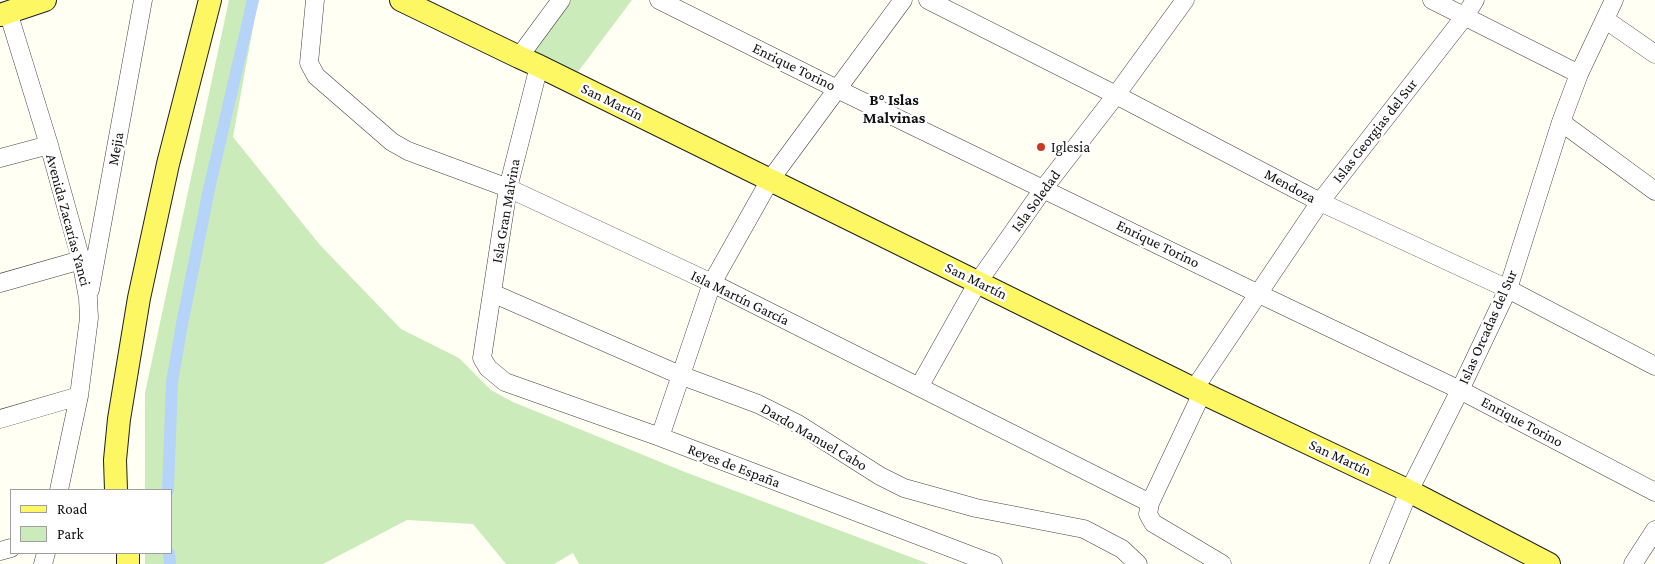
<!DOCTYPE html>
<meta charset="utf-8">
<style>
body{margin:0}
#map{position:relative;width:1655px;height:564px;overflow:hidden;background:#fffff4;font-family:"Crimson Pro",serif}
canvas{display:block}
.legend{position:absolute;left:10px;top:489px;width:162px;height:65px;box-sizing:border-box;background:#fff;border:1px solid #9f9f9f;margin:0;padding:6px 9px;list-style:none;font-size:15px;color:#101010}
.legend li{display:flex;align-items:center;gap:10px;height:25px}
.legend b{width:25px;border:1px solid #9f9f9f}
</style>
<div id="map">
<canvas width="1655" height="564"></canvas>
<ul class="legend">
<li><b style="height:6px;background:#fef764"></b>Road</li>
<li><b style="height:14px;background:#cbecba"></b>Park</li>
</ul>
</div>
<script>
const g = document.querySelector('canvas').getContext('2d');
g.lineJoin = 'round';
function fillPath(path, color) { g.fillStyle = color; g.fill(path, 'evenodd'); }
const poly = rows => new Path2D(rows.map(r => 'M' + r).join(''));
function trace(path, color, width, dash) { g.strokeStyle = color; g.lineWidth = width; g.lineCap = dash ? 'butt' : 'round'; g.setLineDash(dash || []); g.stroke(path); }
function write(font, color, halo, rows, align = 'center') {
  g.font = font + ' "Crimson Pro",serif'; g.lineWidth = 5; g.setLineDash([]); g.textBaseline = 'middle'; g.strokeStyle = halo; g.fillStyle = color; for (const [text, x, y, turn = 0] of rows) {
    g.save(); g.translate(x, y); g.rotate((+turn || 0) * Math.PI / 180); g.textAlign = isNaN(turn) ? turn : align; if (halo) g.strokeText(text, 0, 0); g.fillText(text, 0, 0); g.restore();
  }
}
fillPath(poly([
 [229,0,258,0,233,137,320,245,401,329,459,358,491,390,513,402,685,472,929,564,579,564,573,553,554,564,506,564,473,524,407,520,323,564,145,564,145,553,171,553,171,490,145,490,145,393],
 [563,0,632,0,571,81,520,57]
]), '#cbecba');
trace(poly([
 [168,490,172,382,182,324,209,189,253,0],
 [169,553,170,564]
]), '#b6d3f9', 12);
const minor = poly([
 [315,0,309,63,316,76,392,142,408,151,508,188,712,283,1150,503,1148,514,1153,523,1222,564],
 [659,0,837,89,1259,294,1460,390,1655,492],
 [928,0,1116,95,1320,202,1508,289,1655,366],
 [1432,0,1579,74],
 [8,12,49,145,81,260,88,298,89,318,79,396,59,490],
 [1606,20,1655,54],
 [519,57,561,0],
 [539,66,508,188,482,358,488,368,505,382,660,437,993,564],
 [1561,122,1655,191],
 [0,158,49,145],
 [0,283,81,260],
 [90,290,143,0],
 [492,293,680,375,758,404,798,424,880,476,904,488,976,508,1084,529,1122,549,1138,564],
 [919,387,978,282,1044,188,1116,95,1185,0],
 [1194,389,1320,202,1465,16,1475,0],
 [0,419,79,396],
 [660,437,712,283,770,180,903,0],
 [1150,503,1202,393],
 [0,551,11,548],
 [43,564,46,553],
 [1379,564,1409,491,1460,390,1508,289,1561,122,1579,74,1614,0],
 [1633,564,1655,530]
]);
const major = poly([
 [401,0,519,57,539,66,1194,389,1409,491,1549,564],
 [0,15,45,0],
 [116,490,115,460,119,419,139,298,168,164,210,0],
 [128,553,128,564]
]);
trace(minor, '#434343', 19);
trace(major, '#212121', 24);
trace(minor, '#fff', 18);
trace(major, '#fef764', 22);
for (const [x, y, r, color] of [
 [1041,147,5,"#c93920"]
]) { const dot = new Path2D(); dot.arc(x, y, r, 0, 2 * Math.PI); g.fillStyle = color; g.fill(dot); trace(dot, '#fff', 2); }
write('15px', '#101010', '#fff', [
 ["Enrique Torino",794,67,26],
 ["San Martín",612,102,26],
 ["Islas Georgias del Sur",1375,131,-52],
 ["Mejia",116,149,-80],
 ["Mendoza",1290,186,28],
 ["Isla Soledad",1036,201,-54],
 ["Isla Gran Malvina",506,211,-80],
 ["Avenida Zacarías Yanci",68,220,75],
 ["Enrique Torino",1158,244,26],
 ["San Martín",976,281,26],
 ["Isla Martín García",740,298,26],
 ["Islas Orcadas del Sur",1488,327,-66],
 ["Enrique Torino",1522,422,28],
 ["Dardo Manuel Cabo",814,437,30],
 ["San Martín",1340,458,25],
 ["Reyes de España",734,466,21]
]);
write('15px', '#101010', '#fff', [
 ["Iglesia",1051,147]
], 'left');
write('bold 16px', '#101010', '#fff', [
 ["B° Islas",894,100],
 ["Malvinas",894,118]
]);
</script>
